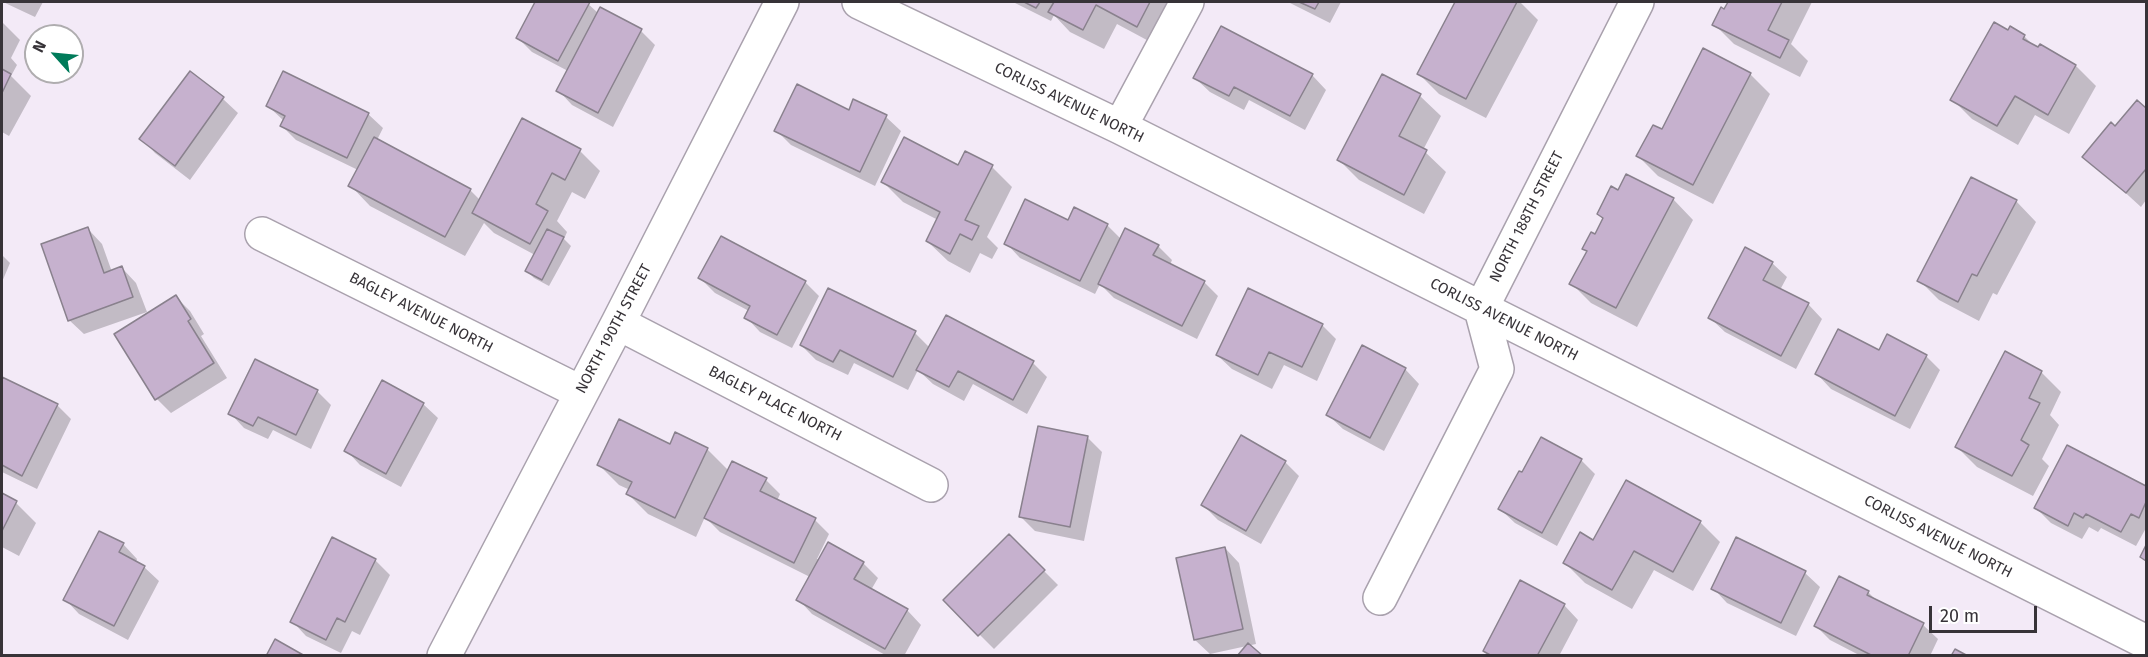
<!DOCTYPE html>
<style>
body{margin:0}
#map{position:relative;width:2148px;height:657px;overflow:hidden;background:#f3eaf7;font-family:"Fira Sans",sans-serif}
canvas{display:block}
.frame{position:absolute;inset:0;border:3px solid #373338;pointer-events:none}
.north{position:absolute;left:24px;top:24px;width:60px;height:60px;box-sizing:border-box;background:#fff;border:2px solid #afadaf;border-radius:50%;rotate:297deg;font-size:16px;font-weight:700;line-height:24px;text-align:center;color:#373338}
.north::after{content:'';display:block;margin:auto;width:21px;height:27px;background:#007b5a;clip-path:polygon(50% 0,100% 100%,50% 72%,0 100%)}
.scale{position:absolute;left:1929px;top:606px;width:108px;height:27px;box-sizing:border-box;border:3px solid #373338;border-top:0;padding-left:8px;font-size:18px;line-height:21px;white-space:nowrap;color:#373338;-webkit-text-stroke:4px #fff;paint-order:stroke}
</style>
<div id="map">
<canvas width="2148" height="657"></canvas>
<div class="frame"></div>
<div class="north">N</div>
<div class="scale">20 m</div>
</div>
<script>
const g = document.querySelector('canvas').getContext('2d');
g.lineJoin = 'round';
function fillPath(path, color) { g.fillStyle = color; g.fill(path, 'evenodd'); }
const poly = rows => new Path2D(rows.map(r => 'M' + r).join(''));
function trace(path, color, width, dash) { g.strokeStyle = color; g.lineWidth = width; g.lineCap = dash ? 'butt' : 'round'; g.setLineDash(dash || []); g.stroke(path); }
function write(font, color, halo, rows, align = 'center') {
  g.font = font + ' "Fira Sans",sans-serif'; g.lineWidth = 5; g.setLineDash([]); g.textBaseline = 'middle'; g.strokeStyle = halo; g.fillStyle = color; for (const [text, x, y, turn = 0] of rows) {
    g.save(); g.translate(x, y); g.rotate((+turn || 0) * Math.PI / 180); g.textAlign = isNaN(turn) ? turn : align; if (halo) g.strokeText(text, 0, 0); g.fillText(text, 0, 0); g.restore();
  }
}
fillPath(poly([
 [3,2,43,2,35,17],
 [537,2,586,2,598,13,641,31,655,45,613,127,572,105,558,90,568,71,532,52,518,38],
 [1013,2,1181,2,1158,46,1117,24,1104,49,1070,32,1054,15,1051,21],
 [1288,2,1341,2,1330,23],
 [1457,2,1520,2,1538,20,1486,118,1439,94,1419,74],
 [1729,2,1812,2,1791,44,1808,61,1800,77,1734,44,1714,24],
 [2,22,20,40,11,58,17,65,11,76,31,96,9,136,2,132],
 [2008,32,2024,36,2036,48,2076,66,2096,86,2069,134,2035,115,2018,145,1972,119,1952,99],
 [190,74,223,99,238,113,190,180,155,153,141,138],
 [1750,74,1770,94,1713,204,1658,176,1638,156,1662,131],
 [1312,75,1326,90,1305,130,1249,100,1244,110,1210,92,1195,78],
 [1382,76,1420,96,1441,116,1423,150,1446,172,1424,214,1359,180,1339,160],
 [854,101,886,117,901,131,875,186,791,145,776,130,849,112],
 [2138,102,2146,110,2146,200,2141,207,2085,156,2116,128],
 [268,106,368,114,383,128,377,140,470,190,480,200,580,151,600,171,585,199,572,192,557,221,567,232,564,239,571,246,549,286,534,278,527,271,535,255,494,233,484,223,465,256,370,206,350,185,358,170,296,140,281,125,284,121],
 [959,167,992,167,1012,187,987,237,998,248,992,259,980,253,970,273,948,261,927,241,938,220,903,202,883,182],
 [1618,192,1673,199,1693,220,1637,327,1591,303,1571,283,1588,252,1584,248,1596,236,1604,220,1598,214],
 [2016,201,2036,222,1997,295,1993,293,1979,321,1939,300,1919,280],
 [1069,222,1107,225,1121,239,1158,246,1172,260,1170,265,1204,282,1218,296,1197,339,1114,298,1100,284,1095,294,1020,258,1006,243],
 [88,229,102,244,112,272,122,268,136,283,147,312,84,334,69,320],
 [2,255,10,263,2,282],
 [1772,263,1787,277,1780,290,1808,304,1822,319,1796,369,1725,332,1710,318],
 [700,278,805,282,819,296,792,348,760,332,746,317,749,311,715,293],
 [176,297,190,311,204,334,201,336,227,378,171,413,157,399],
 [1322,325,1336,339,1317,381,1284,365,1272,389,1232,369,1217,355],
 [915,333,930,348,1033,363,1047,377,1027,414,973,384,964,401,933,384,918,370,908,390,854,363,848,375,816,360,801,345],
 [1879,352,1926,356,1940,370,1910,429,1831,389,1817,374],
 [1405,369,1419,384,1384,451,1343,429,1328,415],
 [2041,372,2061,392,2050,415,2059,425,2042,459,2049,466,2033,496,1977,467,1957,447],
 [2,379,57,405,71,419,37,489,2,472],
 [317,391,331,405,311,449,273,430,268,439,244,428,230,413],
 [423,404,438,418,401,487,360,465,346,450],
 [676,434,707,449,729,471,766,480,780,494,777,501,815,520,829,534,817,559,863,563,878,578,871,590,907,610,921,625,904,656,887,656,812,614,798,599,810,577,720,532,705,517,696,537,648,514,628,494,630,490,619,485,599,465,670,446],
 [1087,437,1102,452,1084,541,1035,531,1021,517],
 [2068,447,2146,488,2146,528,2136,546,2101,528,2098,532,2089,527,2082,539,2051,523,2036,508],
 [1581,460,1595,474,1557,546,1515,523,1500,509],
 [1285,462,1299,476,1261,544,1218,520,1203,505],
 [2,495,16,503,36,523,19,556,2,547],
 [1700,522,1720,542,1693,591,1654,570,1632,609,1585,583,1565,563,1594,542],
 [1009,536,1058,585,994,649,945,600],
 [1737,539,1805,573,1820,587,1796,636,1727,603,1713,588],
 [123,544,137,559,136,562,144,567,159,581,128,640,79,614,65,599],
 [1225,548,1239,563,1256,644,1210,654,1195,640],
 [375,560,390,575,360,635,352,631,341,653,306,636,292,621],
 [1868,592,1878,602,1923,625,1938,639,1930,656,1861,656,1830,640,1816,626],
 [1564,605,1578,620,1559,656,1490,656,1485,650]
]), '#0003');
const building = poly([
 [535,2,590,2,558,61,516,38,535,2],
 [1024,2,1040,2,1036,8,1024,2],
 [1054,2,1150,2,1137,27,1096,5,1083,30,1048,12,1054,2],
 [1299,2,1319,2,1315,9,1299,2],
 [1455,2,1517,2,1466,99,1417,74,1455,2],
 [1728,2,1782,2,1768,30,1789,40,1780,58,1712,25,1721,7,1724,9,1728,2],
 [600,7,642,29,598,113,556,91,600,7],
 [1994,22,2008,30,2010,26,2025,35,2023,39,2038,47,2040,44,2076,65,2048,115,2015,96,1997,126,1950,100,1994,22],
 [1221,26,1313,74,1290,116,1234,87,1229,96,1193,78,1221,26],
 [1703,48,1751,73,1693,185,1636,156,1653,125,1662,129,1703,48],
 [2,69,11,74,2,93,2,69],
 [190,71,224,97,175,166,139,139,190,71],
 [283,71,369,113,347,158,280,126,285,116,266,106,283,71],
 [1382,74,1421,94,1399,136,1427,150,1404,195,1337,160,1382,74],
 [797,84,849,110,853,99,887,115,860,172,774,131,797,84],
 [2137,100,2146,108,2146,169,2126,193,2082,157,2111,122,2115,126,2137,100],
 [522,118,581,149,565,180,552,173,536,204,548,211,530,244,472,213,522,118],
 [374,137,471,189,445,237,348,186,374,137],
 [904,137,958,165,965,151,993,165,965,220,979,226,972,240,960,234,950,254,926,241,940,212,881,182,904,137],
 [1626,174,1674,198,1616,308,1569,284,1587,251,1582,249,1591,232,1595,234,1603,218,1597,214,1611,186,1618,190,1626,174],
 [1971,177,2017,200,1977,276,1972,274,1958,302,1917,281,1971,177],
 [1025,199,1068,220,1074,207,1108,224,1080,281,1004,244,1025,199],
 [88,227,104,273,122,266,133,297,68,321,41,244,88,227],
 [1125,228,1159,245,1153,255,1205,281,1182,326,1098,284,1125,228],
 [547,229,564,237,542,280,525,271,547,229],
 [721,236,806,281,777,335,744,318,750,306,698,278,721,236],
 [1745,247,1773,262,1763,280,1809,303,1781,356,1708,318,1745,247],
 [828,288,916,331,893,377,840,350,833,362,800,345,828,288],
 [1248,288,1323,324,1302,367,1269,352,1258,375,1216,355,1248,288],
 [176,295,191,319,188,321,214,363,155,400,114,334,176,295],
 [946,315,1034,361,1013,400,958,371,949,387,916,370,946,315],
 [1838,329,1879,350,1887,334,1927,355,1895,416,1815,374,1838,329],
 [1362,345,1406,368,1370,438,1326,415,1362,345],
 [2005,351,2042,371,2029,398,2040,403,2021,440,2029,445,2012,476,1955,447,2005,351],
 [255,359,318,390,296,435,258,417,253,426,228,414,255,359],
 [2,377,58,404,22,476,2,465,2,377],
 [382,380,424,403,386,474,344,451,382,380],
 [619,419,670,444,675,432,708,448,675,518,626,494,632,482,597,465,619,419],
 [1038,426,1088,436,1070,527,1019,517,1038,426],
 [1241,435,1286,461,1246,531,1201,505,1241,435],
 [1541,437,1582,459,1542,533,1498,509,1519,471,1522,472,1541,437],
 [2067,445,2146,486,2146,502,2139,518,2131,514,2121,532,2086,514,2083,518,2074,513,2068,526,2034,508,2067,445],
 [732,461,767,478,760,491,816,518,794,563,704,518,732,461],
 [1626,480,1701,521,1673,572,1634,551,1612,590,1563,563,1580,532,1593,540,1626,480],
 [2,493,17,501,2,531,2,493],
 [99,531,124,543,119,552,145,566,114,626,63,600,99,531],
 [1009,534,1045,570,978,636,943,600,1009,534],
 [332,537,376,559,345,622,337,618,326,640,290,622,332,537],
 [1736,537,1806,571,1781,623,1711,589,1736,537],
 [828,542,864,562,854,579,908,609,885,649,796,600,828,542],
 [2146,545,2146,561,2140,557,2146,545],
 [1225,547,1243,629,1194,640,1176,558,1225,547],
 [1839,576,1869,591,1867,595,1924,623,1908,656,1873,656,1814,626,1839,576],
 [1520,580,1565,604,1537,656,1492,656,1483,651,1520,580],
 [275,639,305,656,266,656,275,639],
 [1248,643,1263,656,1237,656,1248,643],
 [1955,649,1968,656,1951,656,1955,649]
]);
fillPath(building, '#c6b1ce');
trace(building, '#89818d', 1.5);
const minor = poly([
 [859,2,1120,127,2146,642],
 [1120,127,1187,2],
 [262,234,580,392],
 [618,323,931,485],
 [1380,598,1497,369,1481,309,1637,2],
 [444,656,618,323,782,2]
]);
trace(minor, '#a9a1ad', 36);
trace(minor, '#fff', 33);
write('15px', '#373338', '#fff', [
 ["CORLISS AVENUE NORTH",1069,103,26],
 ["NORTH 188TH STREET",1527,217,-63],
 ["BAGLEY AVENUE NORTH",421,313,27],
 ["CORLISS AVENUE NORTH",1504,320,27],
 ["NORTH 190TH STREET",614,329,-62],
 ["BAGLEY PLACE NORTH",775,404,27],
 ["CORLISS AVENUE NORTH",1938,537,27]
]);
</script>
